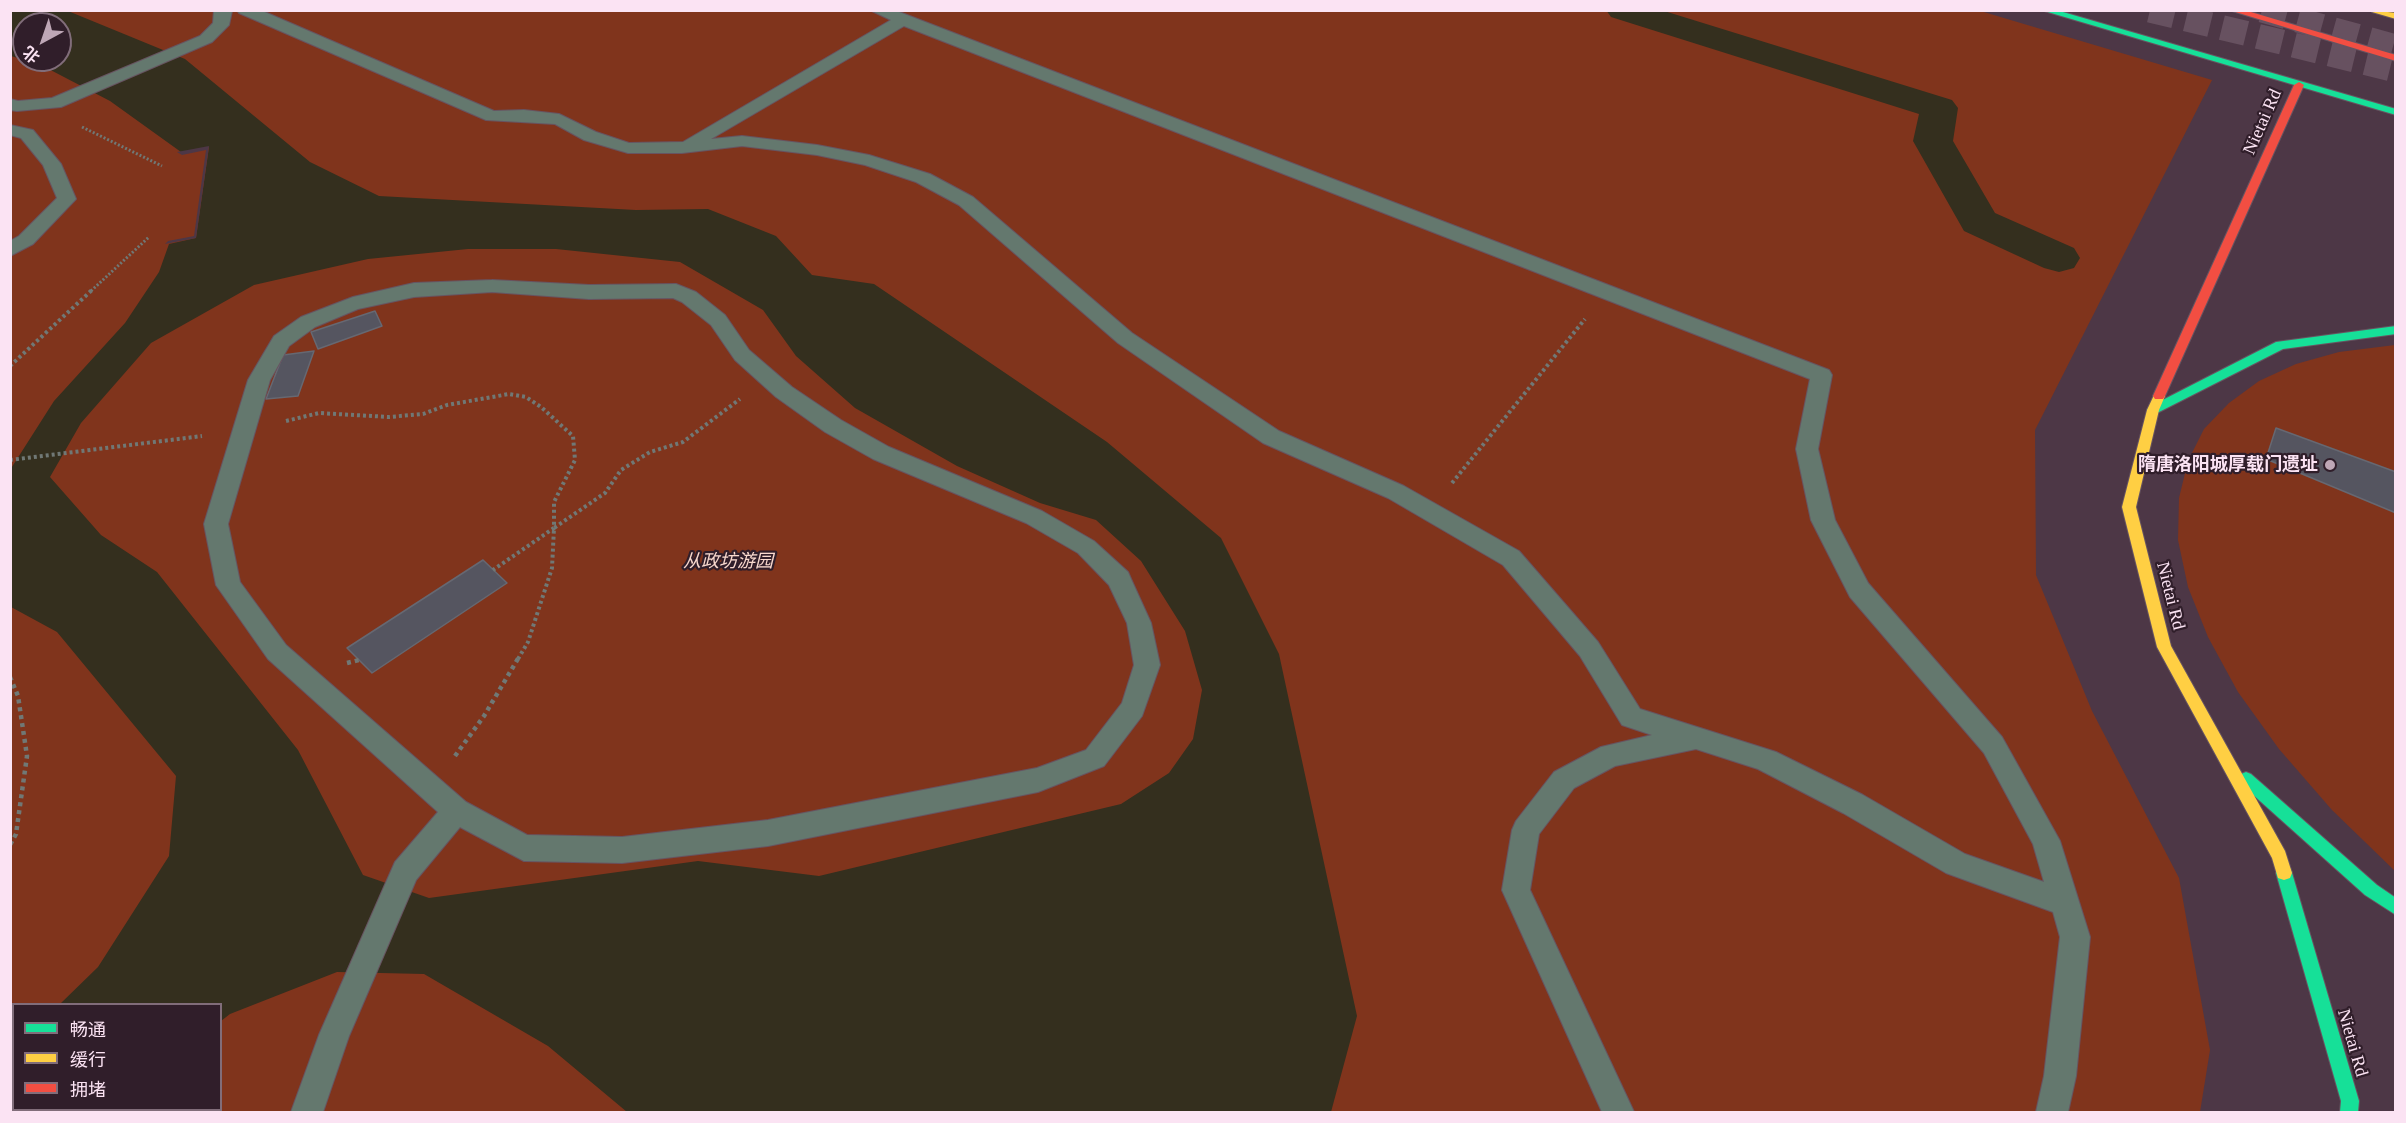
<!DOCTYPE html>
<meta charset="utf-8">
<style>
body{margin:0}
#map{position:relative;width:2406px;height:1123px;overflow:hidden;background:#4d3746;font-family:"Times New Roman","Noto Sans SC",serif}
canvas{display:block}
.frame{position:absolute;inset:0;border:12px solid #fbe3f3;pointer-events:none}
.legend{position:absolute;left:12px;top:1003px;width:210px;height:108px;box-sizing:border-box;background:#301e2a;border:2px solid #816d7a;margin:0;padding:8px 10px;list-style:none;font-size:18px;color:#fbe3f3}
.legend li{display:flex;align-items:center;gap:12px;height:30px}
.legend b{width:30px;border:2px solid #816d7a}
.north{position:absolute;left:12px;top:12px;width:60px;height:60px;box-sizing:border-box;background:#301e2a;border:2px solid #816d7a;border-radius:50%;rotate:220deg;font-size:16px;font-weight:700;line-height:24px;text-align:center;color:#fbe3f3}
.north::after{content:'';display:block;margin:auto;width:21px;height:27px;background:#bea7b6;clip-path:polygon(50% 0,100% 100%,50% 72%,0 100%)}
</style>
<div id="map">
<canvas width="2406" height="1123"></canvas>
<div class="frame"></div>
<ul class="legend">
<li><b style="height:8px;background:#16e098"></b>畅通</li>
<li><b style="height:8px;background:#ffcf43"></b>缓行</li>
<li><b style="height:8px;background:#f24e42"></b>拥堵</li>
</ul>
<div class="north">北</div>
</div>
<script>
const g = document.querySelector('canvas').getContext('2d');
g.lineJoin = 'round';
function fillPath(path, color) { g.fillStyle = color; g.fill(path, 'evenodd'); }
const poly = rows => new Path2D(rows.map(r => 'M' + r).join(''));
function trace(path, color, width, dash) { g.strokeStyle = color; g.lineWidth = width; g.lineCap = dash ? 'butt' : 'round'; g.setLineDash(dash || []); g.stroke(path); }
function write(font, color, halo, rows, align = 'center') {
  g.font = font + ' "Times New Roman","Noto Sans SC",serif'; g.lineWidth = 4.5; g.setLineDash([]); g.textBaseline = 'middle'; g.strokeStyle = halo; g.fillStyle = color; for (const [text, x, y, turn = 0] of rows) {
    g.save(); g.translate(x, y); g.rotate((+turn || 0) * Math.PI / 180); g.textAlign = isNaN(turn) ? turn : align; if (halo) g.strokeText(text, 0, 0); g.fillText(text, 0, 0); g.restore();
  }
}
fillPath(poly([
 [1977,10,2212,80,2035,430,2036,575,2092,711,2179,878,2210,1050,2200,1112,11,1112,10,11],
 [24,24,60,24,60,60,24,60],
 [14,1004,220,1004,220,1110,14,1110],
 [2395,345,2395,871,2332,810,2279,749,2238,692,2208,637,2188,587,2178,540,2179,498,2188,461,2204,429,2229,403,2259,381,2296,364,2339,352]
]), '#80341c');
fillPath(poly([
 [11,11,68,11,185,59,310,162,379,196,636,210,708,209,776,236,812,275,874,284,1107,442,1221,538,1279,654,1357,1016,1331,1112,627,1112,548,1046,424,974,337,972,230,1014,221,1021,220,1004,60,1004,98,967,169,856,176,776,57,632,11,607,10,470,54,401,125,323,159,272,169,244,196,238,209,147,181,152,110,101,39,64,25,60,60,60,60,24,24,24,24,60,11,56],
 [468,249,556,249,680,262,763,310,796,356,855,408,957,466,1040,503,1096,520,1141,561,1185,631,1202,690,1193,739,1169,773,1121,804,819,876,698,861,429,898,363,875,298,750,157,572,101,535,50,477,81,423,151,343,254,285,368,259],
 [13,1049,14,1110,107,1110,103,1112,11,1112,10,1052]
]), '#342f1e');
fillPath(poly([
 [209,146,196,238,165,244,168,241,194,236,206,150,182,155,177,152]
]), '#4d3746');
fillPath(poly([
 [1606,10,1661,10,1952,100,1958,108,1953,141,1995,213,2074,248,2080,258,2074,268,2059,272,2044,268,1964,231,1913,141,1919,114,1611,17,1606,10]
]), '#342f1e');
const building = poly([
 [375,311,382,326,318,349,311,332,375,311],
 [314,351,298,396,266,399,283,355,314,351],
 [2276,428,2396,472,2396,513,2266,459,2276,428],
 [483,560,507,583,372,673,347,648,483,560]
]);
fillPath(building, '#555560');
trace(building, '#666872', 1.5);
trace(poly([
 [2150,10,2396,70],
 [2262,10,2396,47]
]), '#675160', 25, [25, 12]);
const lane = poly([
 [214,10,232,11,229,25,212,42,61,107,17,111,10,110,10,99,18,101,52,98,200,36,213,23,214,10],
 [237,10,260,10,494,111,524,110,559,114,596,132,629,143,683,142,891,20,870,10,894,10,1829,370,1832,375,1818,449,1835,520,1868,583,2002,737,2060,841,2090,937,2076,1076,2068,1112,2036,1112,2044,1076,2060,937,2053,912,1946,873,1843,813,1758,769,1696,749,1615,766,1574,788,1539,834,1530,890,1634,1112,1602,1112,1502,890,1512,830,1516,821,1554,772,1601,747,1652,735,1622,725,1580,656,1503,565,1388,498,1263,443,1118,343,959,205,916,182,865,165,817,155,742,146,682,153,628,153,584,140,555,124,486,120,239,13,237,10],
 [904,26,1810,379,1796,449,1811,520,1850,597,1984,753,2033,844,2044,882,1965,854,1863,795,1776,752,1640,709,1598,642,1519,551,1404,486,1279,431,1132,333,973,197,930,174,869,155,817,145,742,136,711,139,904,26],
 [10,125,33,130,61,164,76,199,33,244,10,256,10,241,19,236,57,198,43,165,21,138,10,135,10,125],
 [492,280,589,285,676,284,696,292,725,315,749,350,792,387,841,420,889,447,1042,511,1094,541,1128,572,1131,579,1151,623,1160,665,1142,716,1104,766,1038,792,768,846,622,863,524,861,460,827,416,880,349,1036,323,1112,291,1112,319,1035,395,862,438,812,268,659,216,585,204,524,248,380,274,336,301,317,353,297,414,283,492,280],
 [492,292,589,299,673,298,682,302,711,325,735,360,776,397,825,432,873,459,1026,523,1078,553,1109,585,1127,623,1134,665,1122,703,1086,750,1037,768,768,820,622,837,527,835,466,802,286,645,240,582,228,524,270,380,289,346,315,327,358,309,414,297,492,292]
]);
const fast = poly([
 [2041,10,2056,10,2396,109,2396,115,2041,10],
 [2396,326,2396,334,2283,349,2157,413,2153,414,2147,410,2149,407,2276,342,2396,326],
 [2246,772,2251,774,2377,885,2396,898,2396,915,2365,895,2241,784,2238,779,2241,774,2246,772],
 [2284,866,2290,868,2292,873,2359,1101,2358,1112,2340,1112,2341,1101,2276,873,2278,868,2284,866]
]);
const slow = poly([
 [2371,10,2396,13,2396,19,2372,12,2371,10],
 [2159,392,2165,396,2159,410,2136,507,2171,646,2285,851,2292,873,2290,878,2284,880,2278,878,2272,858,2157,647,2122,507,2147,410,2155,393,2159,392]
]);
const jam = poly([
 [2229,10,2244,10,2396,55,2396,61,2229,10],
 [2299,82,2304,85,2165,396,2163,399,2155,399,2153,396,2294,85,2299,82]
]);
trace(lane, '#675461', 2);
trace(fast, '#675461', 2);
trace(slow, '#675461', 2);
trace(jam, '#675461', 2);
trace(poly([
 [82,127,162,166],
 [91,291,149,237]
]), '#707875', 3, [2, 2]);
trace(poly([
 [10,366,92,290],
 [286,421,319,413,389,417,423,414,447,405,509,394,526,397,541,407,573,436,575,460,554,502,554,528,493,570],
 [10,460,202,436],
 [1452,483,1585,319],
 [518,659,528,642,552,568,554,528,605,493,621,470,650,452,683,442,740,399]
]), '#707875', 4, [3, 3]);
trace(poly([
 [347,663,359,660],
 [10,677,18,696,27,756,16,834,10,845],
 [455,756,484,716,519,657]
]), '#707875', 4.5, [4, 4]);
fillPath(lane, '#64786e');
fillPath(fast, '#16e098');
fillPath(slow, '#ffcf43');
fillPath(jam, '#f24e42');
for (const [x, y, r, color] of [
 [2330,465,6,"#bea7b6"]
]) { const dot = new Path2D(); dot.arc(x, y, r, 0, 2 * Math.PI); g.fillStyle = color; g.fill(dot); trace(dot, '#301e2a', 2); }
write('18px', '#fbe3f3', '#301e2a', [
 ["Nietai Rd",2263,122,-66],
 ["Nietai Rd",2170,596,76],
 ["Nietai Rd",2352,1043,74]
]);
write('bold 18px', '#fbe3f3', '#301e2a', [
 ["隋唐洛阳城厚载门遗址",2318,465]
], 'right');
write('italic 18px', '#f9d9ce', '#301e2a', [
 ["从政坊游园",728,562]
]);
</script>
